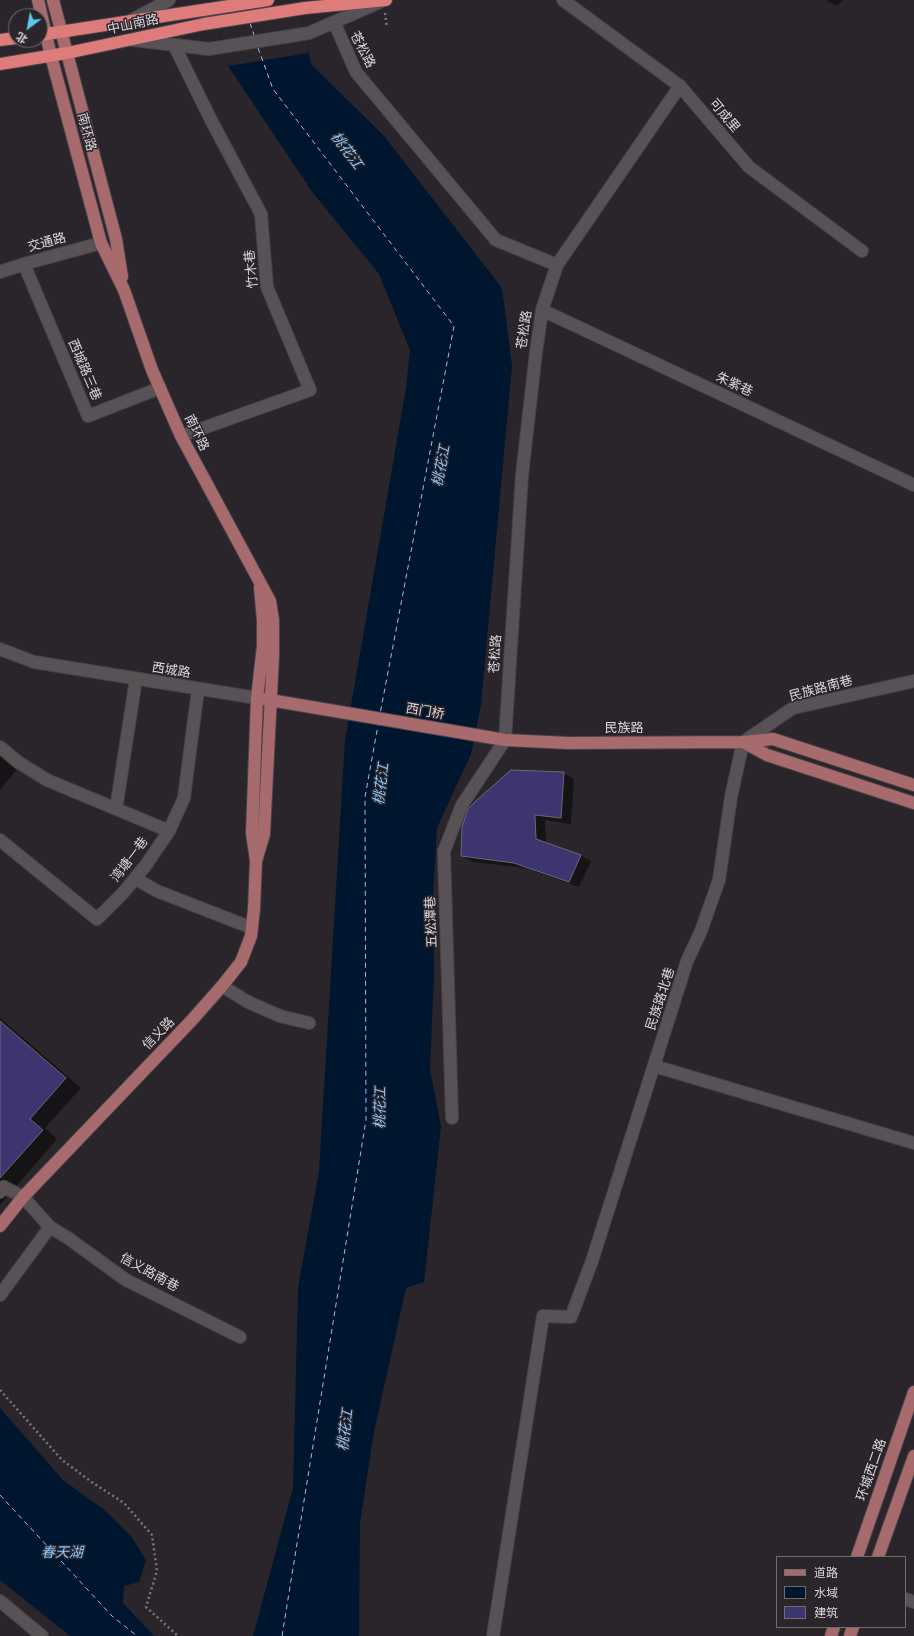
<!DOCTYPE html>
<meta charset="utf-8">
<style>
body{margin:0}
#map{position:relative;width:914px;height:1636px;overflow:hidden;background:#2a252a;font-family:"Source Serif 4","Noto Sans SC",serif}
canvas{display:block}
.legend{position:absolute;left:776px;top:1556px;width:130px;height:72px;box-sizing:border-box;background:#2a252a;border:1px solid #716c71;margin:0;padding:5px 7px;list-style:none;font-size:12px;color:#dbd7db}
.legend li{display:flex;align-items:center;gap:8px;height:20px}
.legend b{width:20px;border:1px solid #716c71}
.north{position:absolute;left:8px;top:8px;width:40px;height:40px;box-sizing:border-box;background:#2a252a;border:1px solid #716c71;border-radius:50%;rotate:212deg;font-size:11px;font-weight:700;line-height:16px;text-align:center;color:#dbd7db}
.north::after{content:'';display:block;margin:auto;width:14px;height:18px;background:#5ac8e6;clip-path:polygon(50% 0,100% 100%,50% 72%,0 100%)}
</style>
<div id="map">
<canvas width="914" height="1636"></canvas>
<ul class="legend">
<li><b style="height:5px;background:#a86b6d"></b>道路</li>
<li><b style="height:11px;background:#00162e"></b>水域</li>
<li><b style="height:11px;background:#3d3570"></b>建筑</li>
</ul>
<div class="north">北</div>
</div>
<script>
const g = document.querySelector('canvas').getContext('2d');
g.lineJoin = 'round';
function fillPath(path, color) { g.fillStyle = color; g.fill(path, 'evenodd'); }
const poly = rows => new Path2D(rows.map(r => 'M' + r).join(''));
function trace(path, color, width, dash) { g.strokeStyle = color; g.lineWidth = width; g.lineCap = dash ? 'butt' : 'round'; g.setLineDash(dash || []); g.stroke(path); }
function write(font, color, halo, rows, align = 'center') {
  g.font = font + ' "Source Serif 4","Noto Sans SC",serif'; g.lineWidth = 3; g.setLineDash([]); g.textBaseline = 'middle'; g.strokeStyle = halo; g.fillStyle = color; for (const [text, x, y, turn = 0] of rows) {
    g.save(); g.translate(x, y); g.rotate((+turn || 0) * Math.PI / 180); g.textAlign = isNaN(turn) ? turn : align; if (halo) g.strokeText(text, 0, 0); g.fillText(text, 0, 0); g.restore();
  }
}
fillPath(poly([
 [212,0,299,0,311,64,384,136,502,288,512,366,481,705,471,754,437,828,433,897,434,976,430,1069,441,1127,424,1282,406,1288,374,1432,360,1523,359,1636,253,1636,293,1488,298,1288,319,1171,345,740,406,388,410,350,379,274,313,193,228,66],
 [0,1408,63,1480,107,1512,131,1536,146,1560,139,1582,124,1586,123,1603,154,1636,70,1636,0,1580]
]), '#00162e');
fillPath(poly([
 [212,0,299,0,309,53,228,66]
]), '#2a252a');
fillPath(poly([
 [826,0,844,0,836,6],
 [0,755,17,769,0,790],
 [511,771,564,773,574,779,571,824,545,820,546,843,580,855,591,861,579,887,526,868,473,862,462,856],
 [0,1018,81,1088,45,1128,57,1139,0,1205]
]), '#0007');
trace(poly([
 [250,23,254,35],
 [258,48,273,89,454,326,380,714],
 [0,1495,112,1616,137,1636],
 [282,1636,366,1120,365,797,378,725]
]), '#89c5fe', 1, [5, 4]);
const building = poly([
 [511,770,564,772,561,818,535,815,536,839,581,855,569,882,514,863,461,856,462,827,468,809,478,799,511,770],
 [0,1021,66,1078,30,1119,43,1130,0,1178,0,1021]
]);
fillPath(building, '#3d3570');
trace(building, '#6a6a72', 1);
const minor = poly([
 [563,0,680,86,749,167,862,251],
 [130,21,169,0],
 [334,22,356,72,496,240,557,265,542,310,536,352,522,475,505,740,462,805,444,851,452,1118],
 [133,40,209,49,309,33,380,2],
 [174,45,211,120,261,214,267,287,310,390,181,436],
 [24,264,88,416,160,388],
 [557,265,680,86],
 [0,272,24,264,101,243],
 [542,310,914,485],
 [0,649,34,662,257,698],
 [0,747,18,762,47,780,169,831],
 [116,809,136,679],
 [0,840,97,919,123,893,146,865,169,831,184,798,198,689],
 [136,879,157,891,252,928],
 [222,986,248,1002,280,1016,309,1023],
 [654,1066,914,1143],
 [0,1192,4,1187,23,1197,50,1227,0,1295],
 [50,1227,68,1238,126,1280,240,1337],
 [905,1599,914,1602],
 [0,1601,42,1636],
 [493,1636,543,1316,571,1317,592,1261,687,961,701,931,719,880,731,797,743,742,793,708,914,681]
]);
const major = poly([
 [38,0,51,56,101,243,124,290,152,370,181,436,270,601,273,620,273,656,264,834,256,861],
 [53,0,116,239,122,277],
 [264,699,505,740,568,743,743,742,767,755,914,803],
 [743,742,773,739,914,785],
 [0,1226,23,1197,192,1020,222,986,241,962,251,936,254,909,256,861,252,833,257,698,263,646,263,621,260,587],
 [857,1557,914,1392],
 [878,1557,914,1456],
 [831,1636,834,1627],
 [850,1636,853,1627]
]);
const highway = poly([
 [40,35,268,0],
 [0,40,16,38],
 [0,64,67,53,204,24,305,8,386,0]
]);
trace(minor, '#474247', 14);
trace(major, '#474247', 14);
trace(highway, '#474247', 14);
trace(poly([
 [385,13,387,28],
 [0,1390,62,1460,93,1483,124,1503,152,1535,157,1571,146,1607,178,1636]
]), '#7b767b', 2.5, [2, 3]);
trace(minor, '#585257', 12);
trace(major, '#a86b6d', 12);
trace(highway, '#dd7c7b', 12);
write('13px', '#dbd7db', '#2a252a', [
 ["中山南路",133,25,-12],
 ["苍松路",362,50,63],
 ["可成里",724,116,50],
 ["南环路",86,132,75],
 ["交通路",47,243,-15],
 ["竹木巷",252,269,-96],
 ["苍松路",525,330,-81],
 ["西城路三巷",84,370,67],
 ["朱紫巷",734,385,25],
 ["南环路",196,433,64],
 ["苍松路",496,654,-86],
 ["西城路",171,671,9],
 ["民族路南巷",821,689,-15],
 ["西门桥",425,712,10],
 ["民族路",624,729],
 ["湾塘一巷",130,860,-53],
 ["五松潭巷",432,922,-92],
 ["民族路北巷",661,999,-72],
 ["信义路",159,1034,-46],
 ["信义路南巷",149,1273,29],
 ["环城西二路",872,1470,-71]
]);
write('italic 14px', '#89c5fe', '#2a252a', [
 ["桃花江",346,151,53],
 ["桃花江",442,466,-79],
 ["桃花江",382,784,-83],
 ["桃花江",381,1108,-89],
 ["桃花江",346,1430,-83],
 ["春天湖",62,1553]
]);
</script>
